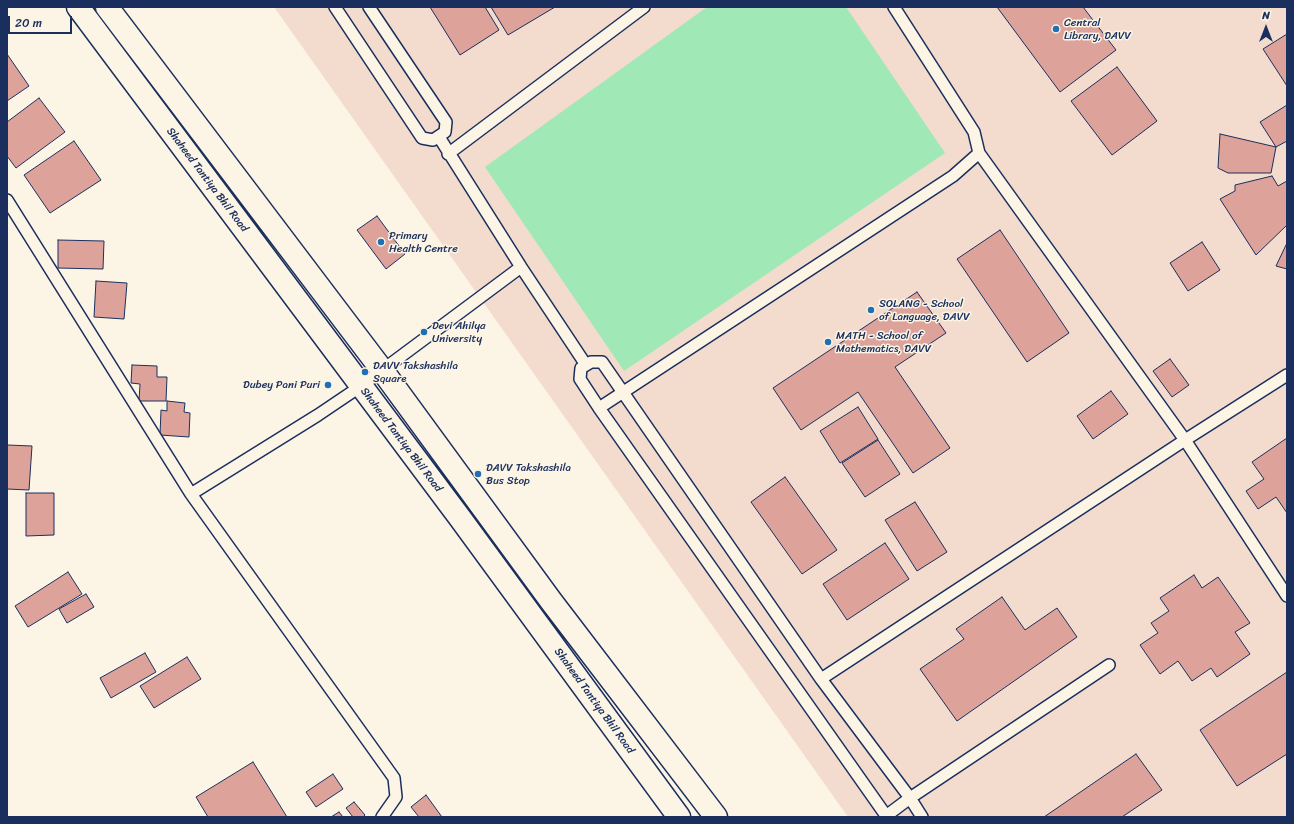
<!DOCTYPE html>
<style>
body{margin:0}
#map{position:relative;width:1294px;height:824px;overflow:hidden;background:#fcf5e5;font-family:Sriracha,sans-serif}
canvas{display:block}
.frame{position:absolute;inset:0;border:8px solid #1b2f5e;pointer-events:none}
.north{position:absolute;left:1246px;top:8px;width:40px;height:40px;-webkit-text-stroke:3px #fcf5e5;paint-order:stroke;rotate:0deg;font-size:11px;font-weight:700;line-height:16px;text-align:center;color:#1b2f5e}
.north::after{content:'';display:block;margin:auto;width:14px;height:18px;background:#1b2f5e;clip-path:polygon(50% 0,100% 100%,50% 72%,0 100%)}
.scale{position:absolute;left:8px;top:16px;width:64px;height:18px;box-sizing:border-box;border:2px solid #1b2f5e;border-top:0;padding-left:5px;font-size:12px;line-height:14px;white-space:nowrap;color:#1b2f5e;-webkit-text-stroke:3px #fcf5e5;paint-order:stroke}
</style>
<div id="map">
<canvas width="1294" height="824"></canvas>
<div class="frame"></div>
<div class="north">N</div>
<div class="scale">20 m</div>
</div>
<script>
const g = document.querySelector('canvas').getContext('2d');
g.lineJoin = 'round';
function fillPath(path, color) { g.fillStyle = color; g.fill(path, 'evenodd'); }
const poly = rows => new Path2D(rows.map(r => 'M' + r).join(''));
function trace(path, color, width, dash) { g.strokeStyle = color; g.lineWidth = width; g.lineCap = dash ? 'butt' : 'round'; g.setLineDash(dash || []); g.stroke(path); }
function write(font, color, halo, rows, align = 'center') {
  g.font = font + ' Sriracha,sans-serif'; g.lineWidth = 3; g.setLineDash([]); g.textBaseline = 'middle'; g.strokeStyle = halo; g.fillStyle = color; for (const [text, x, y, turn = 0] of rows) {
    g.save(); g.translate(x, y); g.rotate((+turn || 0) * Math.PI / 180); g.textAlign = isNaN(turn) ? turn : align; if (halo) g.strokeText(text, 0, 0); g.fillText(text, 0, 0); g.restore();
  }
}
fillPath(poly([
 [274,7,1287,7,1287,817,848,817]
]), '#f3dcce');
fillPath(poly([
 [707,7,846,7,945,153,624,371,485,167]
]), '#a0e8b6');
const building = poly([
 [430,7,485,7,499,30,460,55,430,7],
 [491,7,555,7,508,35,491,7],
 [997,7,1083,7,1116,50,1060,92,997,7],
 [1287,34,1287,86,1263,49,1287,34],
 [7,54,29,86,7,101,7,54],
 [1117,67,1157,121,1112,155,1071,101,1117,67],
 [39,98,65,132,16,168,7,156,7,122,39,98],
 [1287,105,1287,141,1276,147,1260,122,1287,105],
 [1220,134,1276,147,1271,173,1228,173,1218,168,1220,134],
 [74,141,101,180,50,213,24,175,74,141],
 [1272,176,1278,186,1287,181,1287,225,1256,255,1220,199,1235,191,1235,185,1272,176],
 [377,216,405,254,386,269,357,230,377,216],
 [1000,230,1069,333,1027,362,957,259,1000,230],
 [58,240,104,241,103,269,58,268,58,240],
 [1202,242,1220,270,1188,291,1170,263,1202,242],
 [1287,243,1287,269,1276,266,1287,243],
 [96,281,127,283,124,319,94,317,96,281],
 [917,292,946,333,895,367,950,448,913,473,858,392,801,430,773,388,917,292],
 [1170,359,1189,385,1172,397,1153,371,1170,359],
 [132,365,157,366,157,377,167,377,166,401,139,401,140,384,131,383,132,365],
 [1111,391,1128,414,1093,439,1077,416,1111,391],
 [167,401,185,403,184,412,190,413,189,437,160,435,161,410,167,411,167,401],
 [858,407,878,439,840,463,820,431,858,407],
 [1287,438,1287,513,1276,497,1258,509,1246,491,1264,479,1252,462,1287,438],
 [878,440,900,474,865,497,842,463,878,440],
 [7,445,32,446,29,490,7,489,7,445],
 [785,477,837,550,802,574,751,502,785,477],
 [26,493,54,493,54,535,26,536,26,493],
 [915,502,947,552,917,571,885,520,915,502],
 [885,543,909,579,847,620,823,584,885,543],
 [68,572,82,594,28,627,15,606,68,572],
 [1194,575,1202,588,1218,577,1250,623,1235,632,1250,654,1217,677,1211,668,1192,681,1178,661,1160,674,1140,645,1158,633,1151,623,1169,611,1160,598,1194,575],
 [86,594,94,607,67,623,59,609,86,594],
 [1002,597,1025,630,1057,608,1077,637,957,721,920,669,964,639,956,629,1002,597],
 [145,653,156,672,111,698,100,678,145,653],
 [187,657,201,679,154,708,140,686,187,657],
 [1287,672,1287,754,1237,786,1200,730,1287,672],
 [1136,754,1162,790,1122,817,1044,817,1136,754],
 [253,762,287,817,208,817,196,797,253,762],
 [333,774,343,789,316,807,306,792,333,774],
 [426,795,442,817,419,817,411,807,426,795],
 [354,802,365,815,363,817,353,817,346,808,354,802],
 [339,812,343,817,331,817,339,812]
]);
fillPath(building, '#dda39a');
trace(building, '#1b2f5e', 1);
const service = poly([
 [335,7,422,138,433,140,445,132,446,122,369,7],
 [439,137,521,267,586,365],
 [979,153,1185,440,1287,596],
 [448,154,644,7],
 [7,200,191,494,394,778,396,797,382,817],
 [599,408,953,176,979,153,974,132,894,7],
 [191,494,318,415,361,386,521,267],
 [821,679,1185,440,1287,375],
 [886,816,910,798,1109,665],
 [887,817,599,408,580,379,581,368,591,362,602,362,821,679,910,798,922,817]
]);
const secondary = poly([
 [78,7,460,518,679,817],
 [107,7,382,370,551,601,716,817]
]);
trace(service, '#1b2f5e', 14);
trace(secondary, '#1b2f5e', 25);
trace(service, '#fcf5e5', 11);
trace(secondary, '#fcf5e5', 22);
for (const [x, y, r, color] of [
 [1056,29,4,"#1f6fb2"],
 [381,242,4,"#1f6fb2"],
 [871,310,4,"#1f6fb2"],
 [424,332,4,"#1f6fb2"],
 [828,342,4,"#1f6fb2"],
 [365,372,4,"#1f6fb2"],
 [328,385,4,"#1f6fb2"],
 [478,474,4,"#1f6fb2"]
]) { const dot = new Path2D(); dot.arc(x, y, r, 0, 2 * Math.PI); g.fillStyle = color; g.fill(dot); trace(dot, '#fcf5e5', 1.5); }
write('11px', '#1b2f5e', '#fcf5e5', [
 ["Central",1064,23],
 ["Library, DAVV",1064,36],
 ["Primary",389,236],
 ["Health Centre",389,249],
 ["SOLANG - School",879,304],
 ["of Language, DAVV",879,317],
 ["Devi Ahilya",432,326],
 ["University",432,339],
 ["MATH - School of",836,336],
 ["Mathematics, DAVV",836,349],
 ["DAVV Takshashila",373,366],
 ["Square",373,379],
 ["Dubey Pani Puri",320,385,"right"],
 ["DAVV Takshashila",486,468],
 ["Bus Stop",486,481]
], 'left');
write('11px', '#1b2f5e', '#fcf5e5', [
 ["Shaheed Tantiya Bhil Road",207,180,53],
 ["Shaheed Tantiya Bhil Road",401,440,53],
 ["Shaheed Tantiya Bhil Road",594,701,54]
]);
</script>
